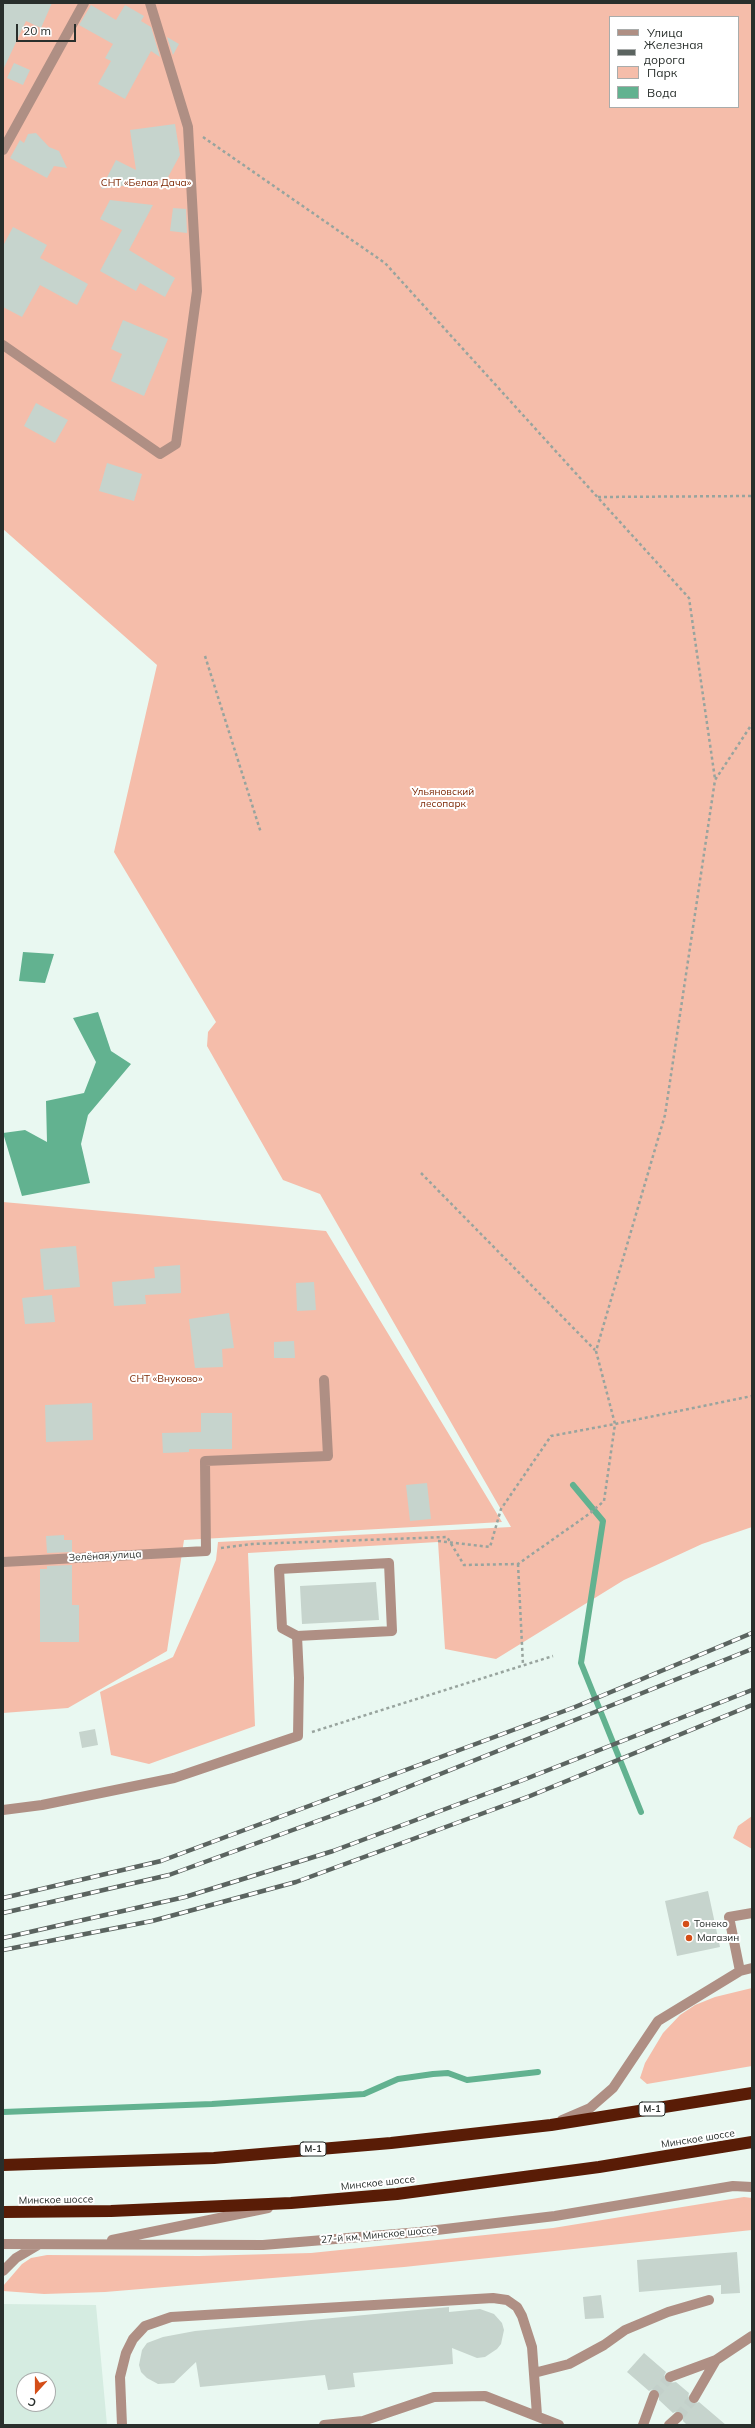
<!DOCTYPE html>
<meta charset="utf-8">
<style>
body{margin:0}
#map{position:relative;width:755px;height:2428px;overflow:hidden;background:#e9f8f1;font-family:Mulish,sans-serif}
canvas{display:block}
.frame{position:absolute;inset:0;border:4px solid #292f2c;pointer-events:none}
.legend{position:absolute;left:609px;top:16px;width:130px;height:92px;box-sizing:border-box;background:#fff;border:1px solid #a9acab;margin:0;padding:5px 7px;list-style:none;font-size:12px;color:#292f2c}
.legend li{display:flex;align-items:center;gap:8px;height:20px}
.legend b{width:20px;border:1px solid #a9acab}
.north{position:absolute;left:16px;top:2372px;width:40px;height:40px;box-sizing:border-box;background:#fff;border:1px solid #a9acab;border-radius:50%;rotate:201deg;font-size:11px;font-weight:700;line-height:16px;text-align:center;color:#292f2c}
.north::after{content:'';display:block;margin:auto;width:14px;height:18px;background:#d44e18;clip-path:polygon(50% 0,100% 100%,50% 72%,0 100%)}
.scale{position:absolute;left:16px;top:24px;width:60px;height:18px;box-sizing:border-box;border:2px solid #292f2c;border-top:0;padding-left:5px;font-size:12px;line-height:14px;white-space:nowrap;color:#292f2c;-webkit-text-stroke:3px #fff;paint-order:stroke}
</style>
<div id="map">
<canvas width="755" height="2428"></canvas>
<div class="frame"></div>
<ul class="legend">
<li><b style="height:5px;background:#af8f84"></b>Улица</li>
<li><b style="height:5px;background:#5b6460"></b>Железная дорога</li>
<li><b style="height:11px;background:#f5bdaa"></b>Парк</li>
<li><b style="height:11px;background:#62b290"></b>Вода</li>
</ul>
<div class="north">С</div>
<div class="scale">20 m</div>
</div>
<script>
const g = document.querySelector('canvas').getContext('2d');
g.lineJoin = 'round';
function fillPath(path, color) { g.fillStyle = color; g.fill(path, 'evenodd'); }
const poly = rows => new Path2D(rows.map(r => 'M' + r).join(''));
function trace(path, color, width, dash) { g.strokeStyle = color; g.lineWidth = width; g.lineCap = dash ? 'butt' : 'round'; g.setLineDash(dash || []); g.stroke(path); }
function write(font, color, halo, rows, align = 'center') {
  g.font = font + ' Mulish,sans-serif'; g.lineWidth = 4; g.setLineDash([]); g.textBaseline = 'middle'; g.strokeStyle = halo; g.fillStyle = color; for (const [text, x, y, turn = 0] of rows) {
    g.save(); g.translate(x, y); g.rotate((+turn || 0) * Math.PI / 180); g.textAlign = isNaN(turn) ? turn : align; if (halo) g.strokeText(text, 0, 0); g.fillText(text, 0, 0); g.restore();
  }
}
fillPath(poly([
 [3,2304,96,2305,107,2425,3,2425],
 [24,2380,48,2380,48,2404,24,2404]
]), '#d5ece1');
fillPath(poly([
 [3,3,752,3,752,1527,702,1544,624,1580,496,1659,445,1649,438,1542,248,1553,255,1726,149,1764,111,1755,100,1692,173,1657,216,1560,218,1542,511,1527,320,1194,283,1180,207,1046,208,1032,216,1022,114,852,157,665,3,529],
 [610,17,738,17,738,107,610,107],
 [3,1202,326,1231,502,1522,184,1540,167,1651,68,1708,3,1713],
 [752,1816,752,1849,733,1838,738,1826],
 [752,1988,752,2066,647,2084,640,2078,645,2063,663,2033,680,2015,695,2005,715,1997],
 [744,2197,752,2198,752,2230,404,2267,105,2292,44,2294,3,2291,3,2286,22,2264,31,2258,47,2255,199,2256,311,2253,553,2228]
]), '#f5bdaa');
fillPath(poly([
 [23,952,54,954,45,983,19,981],
 [98,1012,111,1051,131,1064,88,1115,81,1144,90,1183,22,1196,3,1133,25,1130,47,1142,46,1101,84,1093,96,1062,73,1018]
]), '#62b290');
trace(poly([
 [573,1485,603,1521,581,1663,641,1812],
 [3,2112,212,2104,364,2094,398,2079,433,2074,448,2073,467,2080,538,2072]
]), '#62b290', 6);
fillPath(poly([
 [3,3,52,3,41,28,26,21,3,70],
 [91,5,116,20,125,5,144,16,141,21,151,27,160,57,151,51,125,99,98,84,111,61,105,58,113,44,79,25],
 [167,37,179,44,173,55],
 [14,63,30,70,23,85,7,78],
 [175,124,180,155,167,179,101,189,116,160,136,170,130,130],
 [36,133,49,147,59,151,67,168,54,166,47,178,10,158,20,140,24,143,28,134],
 [110,200,153,205,129,250,175,278,165,297,140,283,136,291,100,271,122,230,100,219],
 [173,208,186,209,187,233,170,231],
 [13,227,47,245,40,258,88,284,77,305,40,285,22,317,3,307,3,246],
 [123,320,168,339,144,396,111,381,122,354,111,349],
 [36,403,68,420,55,443,24,426],
 [107,463,142,474,134,501,99,491],
 [76,1246,80,1287,44,1290,40,1249],
 [180,1265,181,1293,145,1295,146,1304,114,1306,112,1282,155,1278,154,1267],
 [314,1282,316,1310,297,1311,296,1283],
 [52,1295,55,1322,25,1324,22,1298],
 [229,1313,234,1348,222,1349,223,1367,195,1368,189,1319],
 [294,1341,295,1358,274,1358,274,1342],
 [92,1403,93,1440,46,1442,45,1405],
 [201,1413,232,1413,232,1449,189,1449,189,1452,163,1453,162,1433,201,1432],
 [427,1483,431,1519,410,1521,406,1485],
 [64,1535,64,1540,72,1540,72,1552,47,1553,46,1536],
 [72,1565,72,1605,79,1605,79,1642,40,1642,40,1569,47,1569,47,1566],
 [376,1582,379,1620,302,1624,300,1586],
 [95,1729,98,1745,82,1748,79,1732],
 [708,1891,720,1947,677,1956,665,1901],
 [737,2252,740,2293,721,2294,721,2285,639,2292,637,2260],
 [601,2295,604,2318,585,2319,583,2297],
 [449,2307,449,2312,480,2309,494,2314,502,2323,504,2330,501,2344,497,2349,485,2357,477,2358,452,2348,453,2364,353,2373,355,2387,328,2390,325,2375,200,2387,196,2362,174,2383,158,2384,147,2378,141,2372,139,2365,142,2350,147,2343,163,2337,195,2331],
 [644,2353,666,2372,664,2376,666,2382,669,2383,676,2382,689,2393,688,2398,690,2403,694,2404,699,2402,726,2425,687,2425,683,2421,683,2412,677,2411,673,2413,659,2400,659,2391,653,2389,649,2391,627,2372]
]), '#c6d4cd');
trace(poly([
 [654,2395,670,2377],
 [678,2417,694,2398]
]), '#c3d0ca', 10, [10, 5]);
trace(poly([
 [203,137,385,263,689,598,715,779],
 [598,497,752,496],
 [205,656,261,833],
 [421,1173,595,1350],
 [438,1541,490,1547,501,1509,551,1436,615,1424,596,1351,665,1115,715,780,752,724],
 [221,1548,252,1544,447,1537,464,1565,518,1564,589,1514,604,1501,615,1424,752,1396],
 [518,1564,523,1665],
 [312,1732,553,1656]
]), '#98a49e', 2.5, [3, 3]);
trace(poly([
 [3,150,84,3],
 [3,345,160,454,176,444,197,291,188,127,150,3],
 [3,1562,206,1551,205,1461,328,1456,324,1380],
 [389,1563,392,1631,297,1636,282,1628,279,1569,389,1563],
 [3,1810,42,1805,174,1778,298,1736,299,1678,297,1636],
 [740,1971,729,1917,752,1913],
 [562,2120,590,2108,613,2088,658,2021,740,1971,752,1968],
 [112,2240,268,2208],
 [3,2244,263,2245,420,2232,555,2216,733,2186,752,2187],
 [3,2271,16,2258,38,2245],
 [534,2373,569,2364,604,2345,625,2330,668,2312,709,2300],
 [670,2377,716,2360,752,2336],
 [694,2398,716,2360],
 [122,2425,120,2377,126,2353,133,2339,145,2326,171,2317,493,2298,507,2300,517,2307,522,2316,532,2347,537,2415],
 [324,2425,363,2421,434,2397,485,2396,559,2425],
 [643,2425,654,2395],
 [669,2425,678,2417]
]), '#af8f84', 10);
trace(poly([
 [3,2165,214,2158,391,2143,551,2125,752,2093],
 [3,2212,111,2211,291,2203,397,2194,599,2167,752,2142]
]), '#591c06', 12);
const rail = poly([
 [3,1898,161,1861,575,1707,752,1633],
 [3,1913,169,1875,378,1799,752,1649],
 [3,1938,185,1897,333,1851,523,1780,752,1690],
 [3,1950,152,1921,296,1882,530,1796,752,1705]
]);
trace(rail, '#5b6460', 4.5);
trace(rail, '#fff', 3, [9]);
for (const [x, y, r, color] of [
 [686,1924,4,"#d44e18"],
 [689,1938,4,"#d44e18"]
]) { const dot = new Path2D(); dot.arc(x, y, r, 0, 2 * Math.PI); g.fillStyle = color; g.fill(dot); trace(dot, '#fff', 1.5); }
for (const [x, y, w] of [
 [652,2109,26],
 [313,2149,26]
]) { const box = new Path2D(); box.roundRect(x - w / 2, y - 7, w, 14, 3); g.fillStyle = '#fff'; g.fill(box); trace(box, '#292f2c', 1); }
write('bold 9px', '#292f2c', null, [
 ["М-1",652,2109],
 ["М-1",313,2149]
]);
write('10px', '#7d2805', '#fff', [
 ["СНТ «Белая Дача»",146,183],
 ["Ульяновский",443,792],
 ["лесопарк",443,804],
 ["СНТ «Внуково»",166,1379]
]);
write('10px', '#292f2c', '#fff', [
 ["Зелёная улица",105,1556,-3],
 ["Минское шоссе",698,2139,-9],
 ["Минское шоссе",378,2183,-6],
 ["Минское шоссе",56,2200,-1],
 ["27-й км, Минское шоссе",379,2235,-5]
]);
write('10px', '#292f2c', '#fff', [
 ["Тонеко",694,1924],
 ["Магазин",697,1938]
], 'left');
</script>
